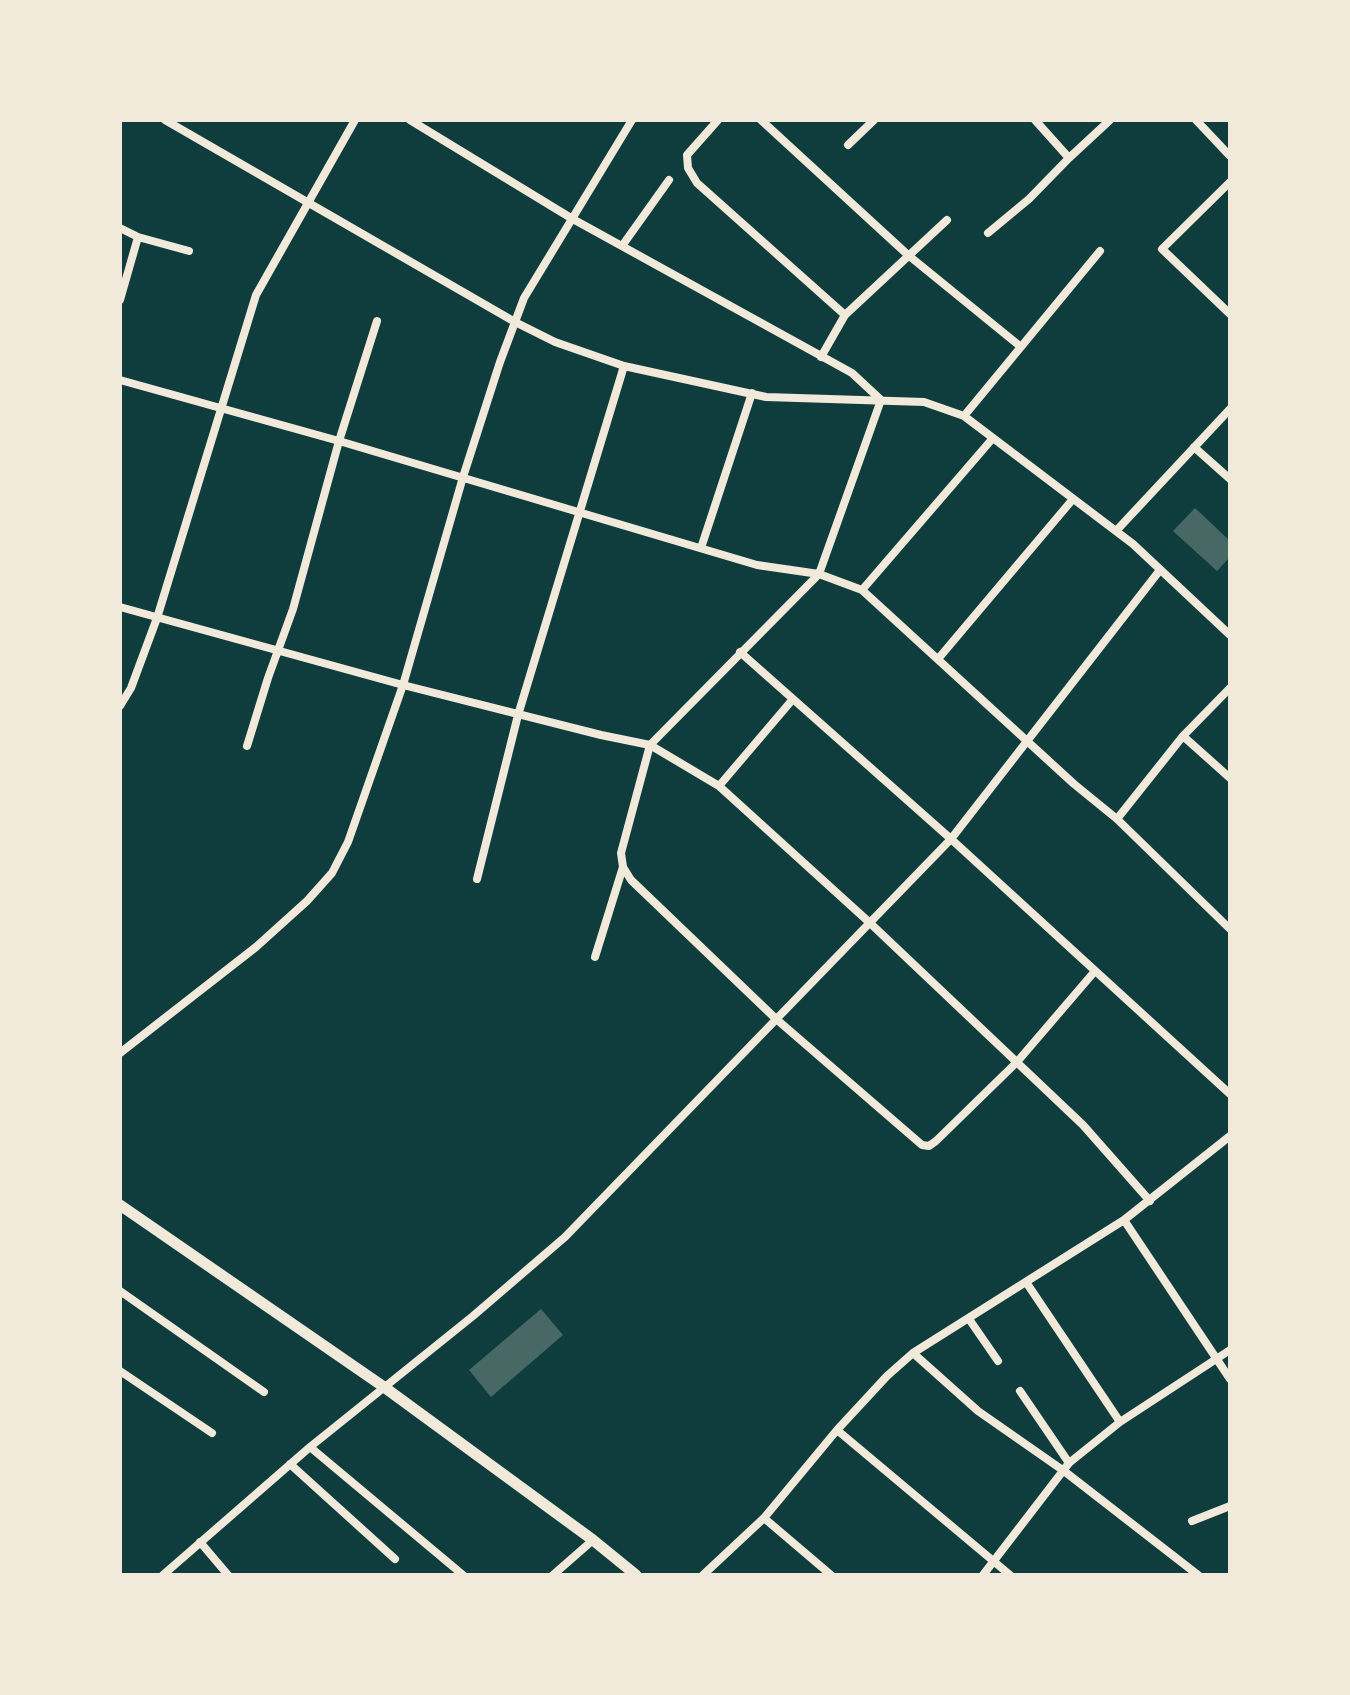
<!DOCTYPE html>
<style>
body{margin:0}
#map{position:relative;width:1350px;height:1695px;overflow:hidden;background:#0f3d3e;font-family:"Crimson Pro",serif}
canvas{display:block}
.frame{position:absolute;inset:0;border:122px solid #f1e9da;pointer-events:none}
</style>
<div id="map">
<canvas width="1350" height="1695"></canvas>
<div class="frame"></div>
</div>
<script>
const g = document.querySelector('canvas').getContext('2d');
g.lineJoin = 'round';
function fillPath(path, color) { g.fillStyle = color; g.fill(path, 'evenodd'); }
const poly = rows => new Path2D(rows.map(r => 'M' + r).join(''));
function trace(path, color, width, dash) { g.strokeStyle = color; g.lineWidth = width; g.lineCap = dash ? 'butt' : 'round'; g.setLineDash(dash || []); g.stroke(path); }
fillPath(poly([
 [1195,508,1230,541,1230,557,1217,571,1173,531],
 [541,1309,563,1335,491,1397,469,1370]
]), '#486865');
trace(poly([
 [165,120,515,322,555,342,624,366,766,397,924,402,964,416,1133,544,1230,635],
 [410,120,571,218,852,373,881,400,819,574,650,745,621,853,623,867,631,880,775,1018,922,1145,929,1146,936,1141,1017,1062,1095,971],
 [718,120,687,155,688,168,697,183,845,315],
 [761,120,908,255,1021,347],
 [1035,120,1069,158,1110,120],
 [1196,120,1230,156],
 [848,145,874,120],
 [1230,182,1162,249,1230,314],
 [120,228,138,237,120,300],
 [988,233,1029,199,1069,158],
 [138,237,189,251],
 [622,246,669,180],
 [821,357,845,315,947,220],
 [120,380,339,441,757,565,819,574,862,590,1074,784,1117,819,1230,929],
 [964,416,1100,251],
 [1194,447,1230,479],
 [1116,531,1230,409],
 [701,548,752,393],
 [862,590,993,438],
 [120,607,403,685,601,735,650,745,719,786,870,923,1083,1125,1150,1201],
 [740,652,951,839,1230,1094],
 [938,659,1073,499],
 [120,706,131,688,157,618,256,295,355,120],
 [1183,736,1230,778],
 [247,746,268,678,293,609,339,441,377,321],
 [719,786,793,699],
 [1117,819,1183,736,1230,688],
 [477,879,518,715,624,366],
 [595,957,623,867],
 [120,1053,256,947,307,901,332,873,348,842,403,685,463,477,500,362,524,298,632,120],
 [1124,1220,1230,1379],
 [1026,1282,1120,1422],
 [120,1291,264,1392],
 [969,1319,998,1361],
 [913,1353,978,1411,1064,1471,1198,1575],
 [120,1371,212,1433],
 [1020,1391,1069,1463],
 [837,1430,1010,1575],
 [310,1447,463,1575],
 [290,1464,395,1559],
 [764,1518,831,1575],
 [1192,1521,1230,1506],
 [200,1542,228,1575],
 [163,1575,310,1447,473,1316,565,1237,951,839,1160,570],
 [553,1575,593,1540],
 [703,1575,764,1518,837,1430,887,1376,913,1353,1124,1220,1230,1136],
 [983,1575,1069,1463,1120,1422,1230,1350]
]), '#f1e9da', 8);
trace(poly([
 [120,1205,384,1387,593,1540,636,1575]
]), '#f1e9da', 11);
</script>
